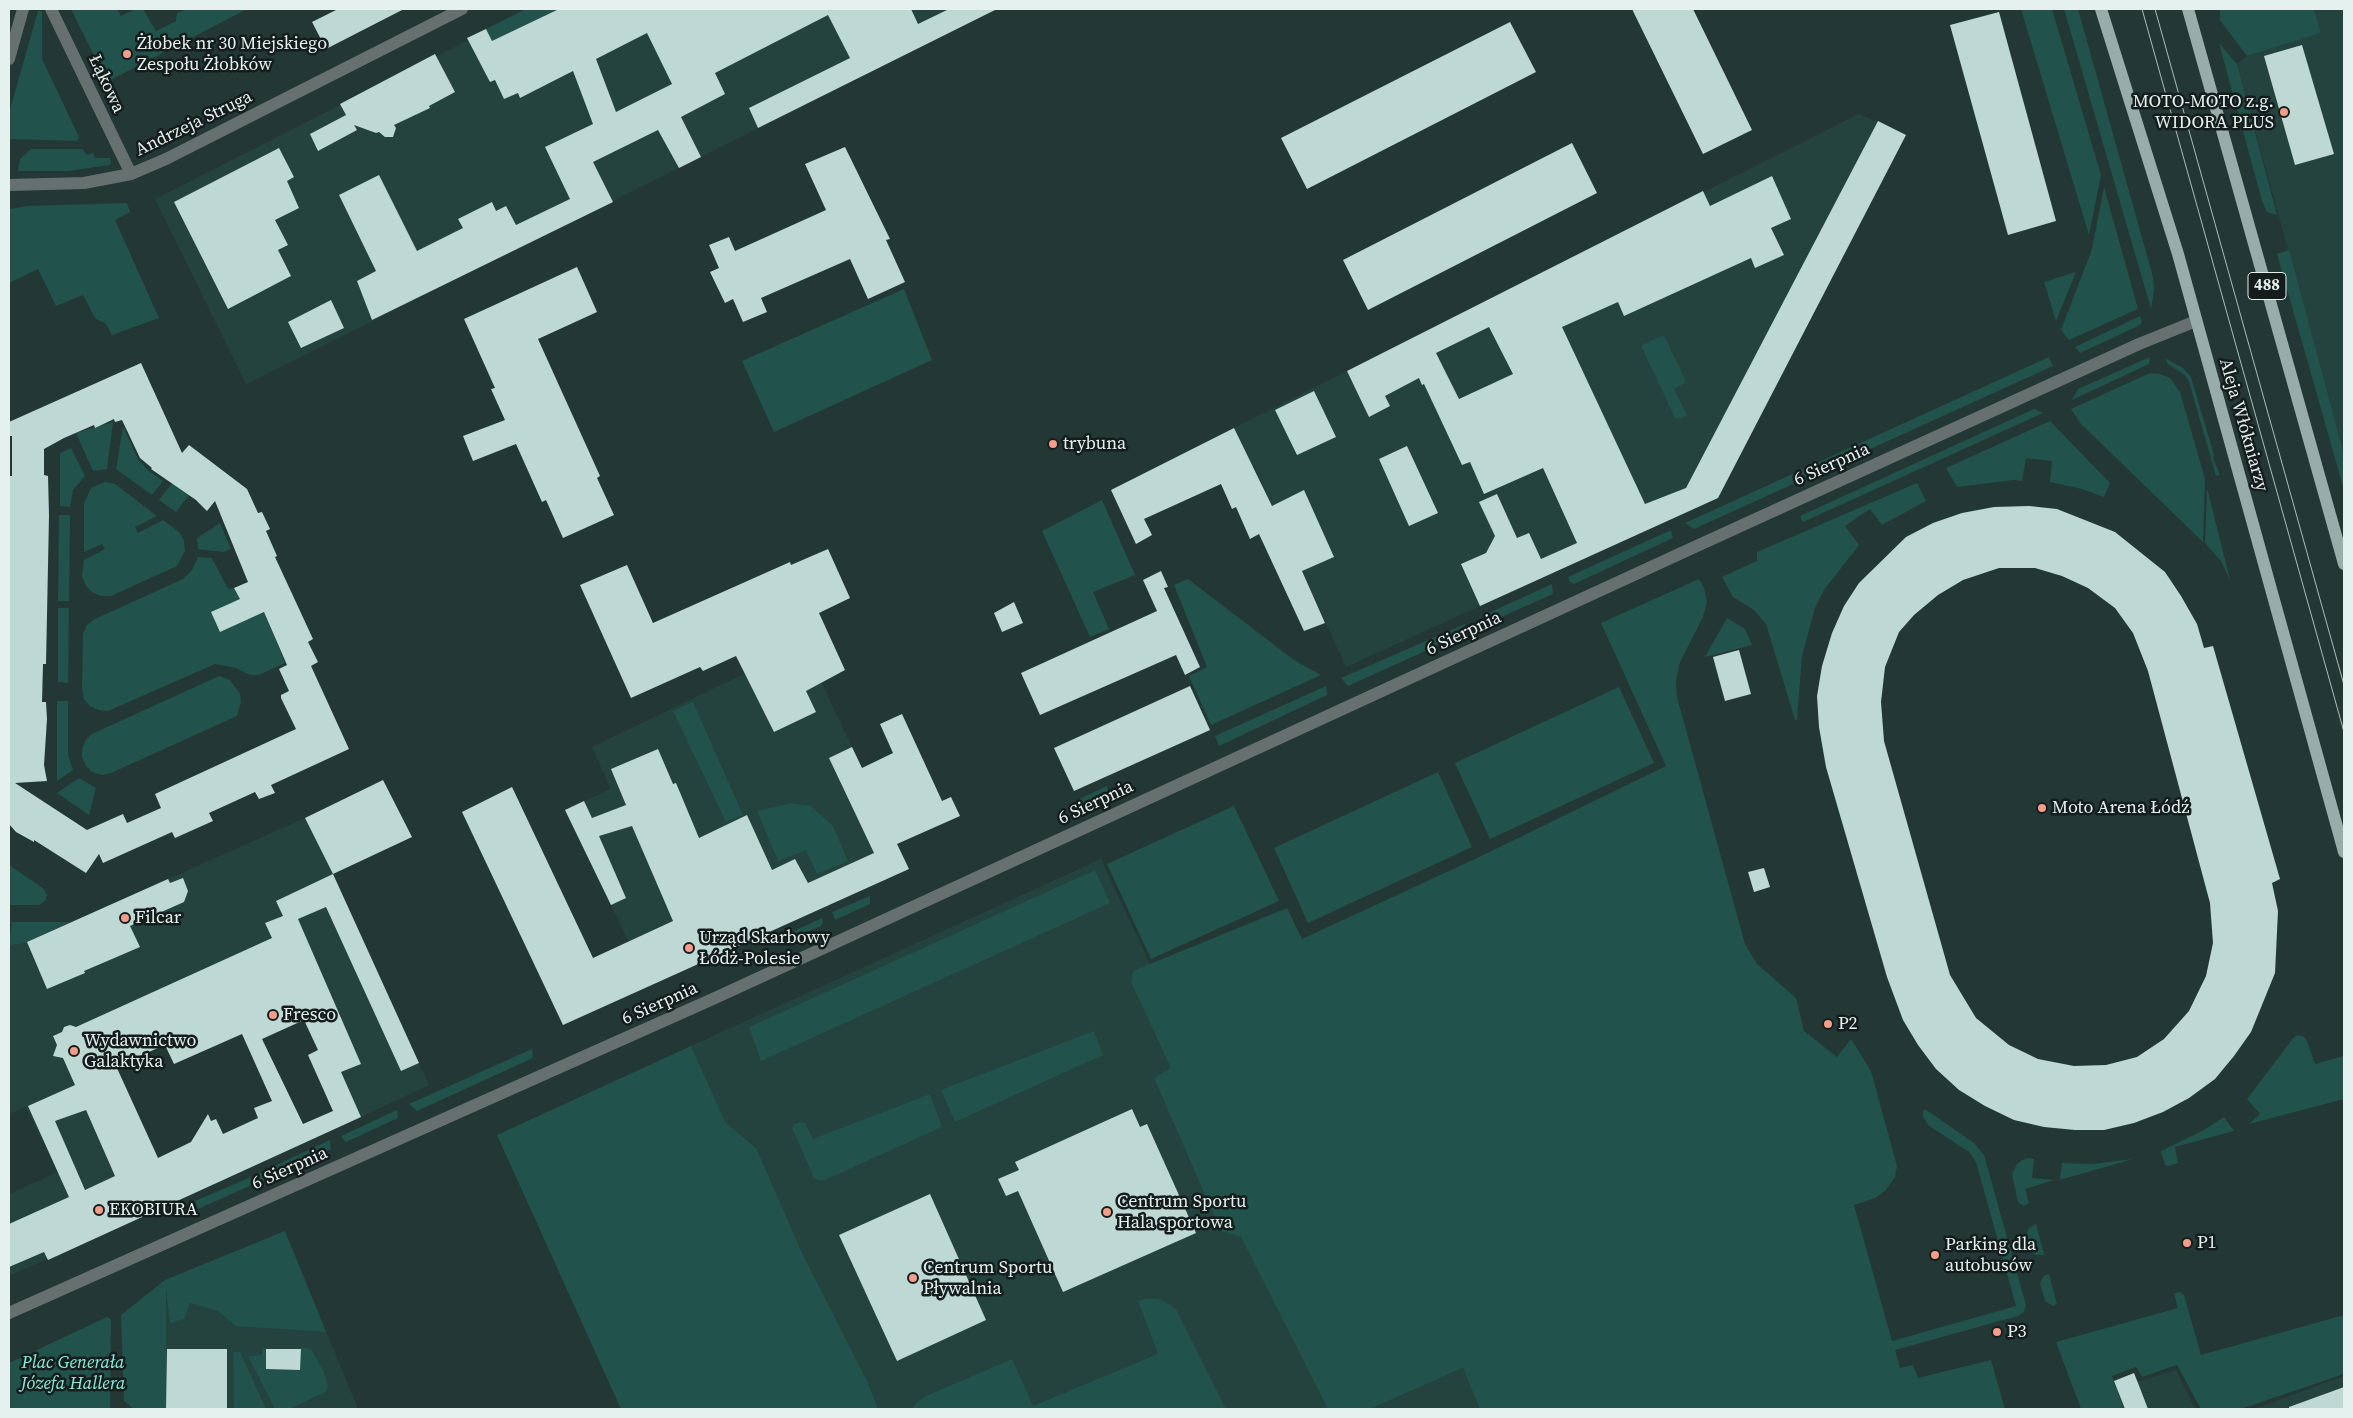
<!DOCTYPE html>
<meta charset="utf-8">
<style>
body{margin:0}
#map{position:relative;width:2353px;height:1418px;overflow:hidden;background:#233835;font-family:"Source Serif 4",serif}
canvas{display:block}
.frame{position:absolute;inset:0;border:10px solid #e4f1ee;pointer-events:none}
</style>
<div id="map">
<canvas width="2353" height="1418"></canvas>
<div class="frame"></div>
</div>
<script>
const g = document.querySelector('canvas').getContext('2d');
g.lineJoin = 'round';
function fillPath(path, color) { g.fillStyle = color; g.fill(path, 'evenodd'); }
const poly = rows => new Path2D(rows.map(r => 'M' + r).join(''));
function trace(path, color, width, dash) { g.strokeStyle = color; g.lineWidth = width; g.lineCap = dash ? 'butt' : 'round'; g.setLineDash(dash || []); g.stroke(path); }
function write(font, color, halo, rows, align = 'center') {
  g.font = font + ' "Source Serif 4",serif'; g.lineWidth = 5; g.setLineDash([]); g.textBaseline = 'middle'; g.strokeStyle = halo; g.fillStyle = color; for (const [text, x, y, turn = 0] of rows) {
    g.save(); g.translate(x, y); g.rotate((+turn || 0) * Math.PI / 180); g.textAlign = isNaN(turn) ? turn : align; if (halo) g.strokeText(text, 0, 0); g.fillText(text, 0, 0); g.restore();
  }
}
fillPath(poly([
 [530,9,997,9,246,384,155,199],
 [2314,9,2344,9,2344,454,2237,64,2247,56,2321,33],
 [1859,114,1906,135,1718,498,1346,667,1254,466,1252,466,1234,428],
 [804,645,909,869,774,929,639,963,565,810,611,789,592,747],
 [305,818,333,874,429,1085,361,1117,301,984,304,981,97,1075,158,1209,9,1276,9,1194,58,1172,26,1107,9,1114,9,946,27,942],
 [1101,859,1357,1409,621,1409,756,1148,726,1123,691,1046],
 [285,1231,358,1409,165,1409,165,1280],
 [1481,1358,1509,1409,1370,1409,1463,1368],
 [2176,1370,2195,1409,2125,1409,2114,1381,2134,1373,2138,1382],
 [2344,1376,2344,1409,2254,1409]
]), '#24433e');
fillPath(poly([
 [71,9,117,9,121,16,136,9,143,9,156,31,176,21,177,13,186,9,247,9,107,82],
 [526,9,559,9,492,42,486,29],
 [2021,9,2052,9,2101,175,2089,235],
 [2064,9,2078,9,2153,277,2154,290,2151,309],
 [2220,9,2314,9,2321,33,2247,56,2220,20],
 [38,11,42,11,42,59,79,137,77,141,9,139,9,113],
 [2219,43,2237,64,2277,215,2267,212,2262,201],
 [31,149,82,149,87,155,93,153,95,158,110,158,111,163,109,165,69,171,18,171,20,159],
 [2104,187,2138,309,2069,340,2061,330,2092,249],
 [127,203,130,212,115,220,159,318,112,335,106,324,95,318,83,295,56,306,38,269,9,283,9,209,28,206],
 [2289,250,2344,454,2344,490,2277,254],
 [2076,272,2056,321,2044,282],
 [904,289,932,360,774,432,742,361],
 [2140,316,2142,323,2136,327,2080,353,2075,347],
 [1664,335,1686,382,1674,389,1687,415,1679,419,1675,418,1642,348,1642,345],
 [2049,357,2053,366,1694,529,1685,523],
 [2150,357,2149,364,2072,400,2078,389],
 [2165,358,2183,368,2191,377,2214,455,2213,458,2220,475,2216,476,2189,382,2185,375,2168,364],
 [2150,373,2160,374,2170,378,2180,392,2205,479,2203,542,2081,424,2071,409],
 [2034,409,2043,413,1803,522,1800,516],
 [2050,421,2110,483,2104,497,2082,489,2050,482,2052,461,2026,458,2022,481,2014,480,1957,487,1946,468],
 [113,422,107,469,93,471,76,433],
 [123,426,138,459,149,471,163,481,152,495,116,469],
 [71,448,85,476,73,490,70,507,60,506,60,453],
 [105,482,115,484,157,516,135,527,138,533,163,520,180,533,184,541,185,551,177,566,111,596,101,596,92,592,86,586,82,576,84,560,105,549,102,544,84,552,84,503,91,488],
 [172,483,189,495,176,512,159,500],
 [1917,483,1926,501,1882,525,1870,509,1845,526,1859,545,1824,590,1815,608,1802,656,1797,720,1795,720,1766,624,1754,610,1733,597,1722,577,1757,561,1757,552],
 [2207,488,2230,580,2221,561,2205,543],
 [1102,500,1135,575,1093,592,1109,629,1090,637,1042,531],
 [59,515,70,515,69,601,58,601],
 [220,523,231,549,223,552,198,549,197,538],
 [1671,530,1673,538,1574,584,1570,582,1568,577],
 [198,557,212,558,228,589,235,588,249,619,264,612,285,663,259,675,250,675,236,668,215,664,108,711,99,710,90,706,84,699,82,688,83,634,87,625,95,619,183,579,192,570],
 [1188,579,1294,660,1321,675,1211,725,1189,676,1207,667,1174,585],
 [1699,579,1704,588,1707,602,1703,617,1680,662,1676,681,1677,697,1745,944,1757,964,1796,998,1804,1031,1837,1057,1851,1039,1871,1071,1897,1166,1895,1177,1885,1191,1875,1198,1854,1205,1892,1341,2016,1306,1976,1162,1969,1152,1928,1125,1923,1117,1923,1111,1925,1109,1974,1143,1984,1155,2026,1305,2024,1312,2018,1316,1895,1350,1900,1368,1913,1365,1918,1378,1991,1360,2005,1409,1480,1409,1463,1368,1370,1409,1328,1409,1241,1237,1221,1231,1154,1078,1171,1068,1131,982,1133,971,1287,908,1302,939,1477,858,1666,766,1601,623],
 [1552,584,1553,594,1490,622,1484,615],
 [58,608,69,608,68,683,58,682],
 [1727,618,1745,629,1752,645,1705,657],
 [1465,624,1465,633,1348,686,1341,678],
 [219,676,230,680,240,694,241,702,237,716,111,773,102,775,92,772,86,766,82,757,82,749,86,740,92,734],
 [1326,686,1327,695,1219,746,1215,736],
 [1619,687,1654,763,1490,839,1455,763],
 [57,701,68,701,68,755,73,770,57,781],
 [693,702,743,815,726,822,673,711],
 [1438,772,1472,847,1308,923,1274,848],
 [79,778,96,788,89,815,57,793],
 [1107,786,1110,796,1073,812,1077,800],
 [791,803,811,806,833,826,848,861,817,874,806,850,778,861,757,811],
 [1234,806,1279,901,1151,959,1107,864],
 [9,865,44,889,47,895,45,901,39,905,9,905],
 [1095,870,1110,903,761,1061,749,1027],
 [870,896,870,904,835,920,832,912],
 [822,918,823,922,821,926,783,942,776,939],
 [12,922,70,922,27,942,9,946],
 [1094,1031,1103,1055,955,1122,941,1090],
 [2298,1035,2303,1036,2307,1041,2315,1064,2344,1056,2344,1099,2249,1124,2260,1114,2247,1099,2294,1037],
 [691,1046,726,1123,756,1148,803,1255,867,1381,878,1409,621,1409,497,1135],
 [532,1049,533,1058,417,1111,409,1104],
 [930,1094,942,1127,825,1180,820,1181,814,1178,792,1128,794,1124,800,1122,805,1123,813,1139],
 [397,1110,398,1118,346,1142,343,1139,341,1136],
 [2224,1117,2234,1131,2175,1147,2178,1163,2168,1166,2165,1165,2161,1151,2202,1131],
 [330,1140,331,1149,277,1174,274,1171,272,1167],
 [2029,1158,2034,1159,2032,1178,2054,1180,2025,1189,2029,1203,2024,1206,2018,1202,2012,1174,2017,1164,2022,1160],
 [2133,1159,2060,1180,2062,1163,2093,1164],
 [265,1171,265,1179,198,1209,195,1201],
 [2036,1224,2044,1255,2036,1255,2031,1252,2027,1234,2028,1229],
 [285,1231,326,1332,236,1326,218,1311,190,1303,184,1319,170,1323,166,1288,166,1409,134,1409,124,1401,121,1315,165,1280],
 [2049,1274,2057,1304,2053,1306,2045,1301,2040,1283,2044,1276],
 [2180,1292,2184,1295,2201,1355,2344,1315,2344,1374,2241,1409,2201,1409,2177,1365,2142,1377,2136,1367,2112,1376,2124,1409,2081,1409,2056,1342,2178,1308,2174,1293],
 [1148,1298,1162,1300,1176,1309,1226,1409,913,1409,916,1403,926,1396,1012,1359,1033,1406,1158,1354,1138,1301],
 [107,1317,111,1319,110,1409,9,1409,9,1363],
 [301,1347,311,1349,325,1374,328,1388,325,1392,290,1409,275,1409,248,1356,262,1355,262,1348,266,1349,266,1369,300,1370],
 [233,1352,240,1352,266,1409,234,1409]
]), '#21524b');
fillPath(poly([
 [338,9,404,9,326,49,312,22],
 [559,9,911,9,918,24,949,9,997,9,758,128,749,108,850,58,828,15,715,73,725,94,681,117,701,157,679,168,658,130,593,162,613,202,372,320,357,281,376,271,339,195,379,175,417,251,463,228,458,219,492,202,496,211,506,206,516,225,570,199,545,147,593,124,573,71,520,98,518,93,504,99,495,80,490,82,467,38,486,29,492,41],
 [647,33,672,84,616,112,596,59],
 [1632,9,1693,9,1752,130,1703,154],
 [1999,12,2056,221,2008,235,1950,25],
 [1510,22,1536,72,1307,189,1281,138],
 [2302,45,2334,154,2295,165,2264,56],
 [435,54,455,92,429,106,430,108,394,125,396,128,393,137,385,137,379,132,376,133,354,125,357,130,318,151,310,134,346,115,340,104],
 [1878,121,1906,135,1718,498,1480,606,1461,564,1486,553,1495,536,1479,502,1497,494,1517,538,1529,533,1541,559,1577,543,1543,468,1484,494,1470,462,1462,465,1424,384,1422,385,1419,378,1385,396,1390,406,1369,417,1347,371,1703,191,1710,206,1772,176,1791,219,1771,228,1784,255,1755,268,1751,258,1624,316,1618,302,1562,327,1645,504,1686,488],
 [1489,327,1513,374,1459,399,1436,353],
 [1572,143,1597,193,1368,310,1343,260],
 [845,147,890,239,886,240,905,282,868,299,850,259,761,298,767,312,743,322,733,299,725,303,710,272,719,268,709,245,729,237,735,251,826,210,805,164],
 [279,148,294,177,287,181,299,208,275,220,288,245,278,250,291,276,228,309,174,202],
 [577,267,597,312,538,339,600,476,597,478,614,515,563,538,546,500,542,502,516,444,473,461,463,436,505,420,491,389,495,388,464,319],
 [331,300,344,328,301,348,288,322],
 [141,363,182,453,189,445,247,489,258,513,262,512,270,529,266,531,277,556,275,557,313,639,308,642,318,662,311,666,349,749,271,785,275,793,259,799,255,792,209,813,213,821,175,838,172,832,103,863,99,854,86,873,34,840,34,842,16,832,9,824,9,476,12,476,12,436,9,436,9,422],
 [114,419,115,422,122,420,140,458,152,468,151,469,196,500,207,511,215,501,248,582,234,588,240,599,211,612,220,632,264,612,287,665,279,669,289,691,281,695,281,698,296,729,155,794,161,808,127,823,123,814,87,830,15,783,47,781,44,765,47,719,46,702,42,702,43,664,46,664,49,516,48,476,44,475,44,449,64,438,94,425,95,428],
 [1314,391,1336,437,1297,455,1275,410],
 [1234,428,1272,506,1304,490,1334,557,1302,571,1325,623,1304,631,1259,534,1250,539,1236,507,1232,509,1221,484,1144,519,1152,535,1136,544,1111,490],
 [1407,446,1438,513,1409,526,1379,459],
 [2029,506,2057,509,2115,532,2165,572,2181,596,2197,624,2204,648,2213,646,2280,879,2272,883,2278,911,2275,973,2251,1032,2234,1056,2215,1079,2189,1098,2163,1112,2134,1123,2104,1130,2075,1130,2044,1127,2014,1120,1985,1106,1959,1090,1936,1069,1918,1045,1903,1020,1887,977,1826,767,1819,727,1817,696,1822,666,1832,633,1844,606,1859,583,1906,537,1933,523,1962,513,1994,507],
 [1999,568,2035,568,2062,576,2088,588,2115,608,2133,633,2148,671,2210,903,2213,943,2206,976,2189,1011,2164,1039,2137,1057,2106,1065,2074,1066,2038,1059,2009,1045,1976,1018,1950,975,1884,741,1881,702,1885,667,1899,632,1914,615,1938,595,1963,580],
 [828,549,850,598,819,613,845,670,806,691,816,712,774,732,736,656,703,671,700,667,631,698,580,585,627,565,653,623,790,562,791,565],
 [1161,571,1168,587,1164,588,1200,667,1185,675,1176,655,1040,715,1021,673,1157,611,1143,580],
 [1014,602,1023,623,1002,632,994,613],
 [1739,650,1751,694,1725,701,1713,657],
 [1190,686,1210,730,1074,791,1054,748],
 [902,714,942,801,951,797,960,816,897,844,909,869,563,1025,462,812,512,787,593,958,673,921,632,826,599,836,626,898,611,905,565,810,584,801,592,818,626,805,611,769,658,749,673,784,676,783,699,838,747,815,772,870,795,859,808,883,874,853,829,758,852,747,862,768,893,753,880,724],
 [383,780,412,837,333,874,305,818],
 [1764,868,1770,887,1754,892,1748,872],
 [333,874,419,1063,401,1071,326,907,298,919,361,1064,341,1072,361,1117,48,1260,44,1252,9,1267,9,1224,69,1197,28,1106,75,1085,63,1058,53,1056,57,1045,53,1036,62,1032,64,1027,70,1025,76,1027,272,938,265,923,283,916,276,901],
 [304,1020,318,1050,308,1055,333,1111,303,1124,262,1039],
 [242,1034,272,1101,254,1108,258,1118,223,1134,216,1119,211,1121,208,1114,191,1142,158,1158,116,1066,165,1045,174,1064],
 [86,1110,115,1176,85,1190,55,1121],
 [183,878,188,891,184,902,130,926,140,947,84,971,85,973,47,989,27,942,168,879,170,883],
 [1132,1109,1140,1127,1147,1124,1196,1233,1063,1292,1018,1191,1006,1196,998,1179,1019,1170,1015,1162],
 [930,1194,986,1320,897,1361,839,1235],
 [167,1349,227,1349,227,1409,166,1409],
 [266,1349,301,1349,300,1370,266,1369],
 [2134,1373,2138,1383,2148,1409,2125,1409,2114,1381],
 [2344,1387,2344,1409,2289,1409,2289,1407]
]), '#bed8d3');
trace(poly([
 [51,9,131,174],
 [9,59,23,9],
 [9,185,84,183,131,174,166,159,462,9],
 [9,1313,715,998,1688,550,2139,344,2196,321]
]), '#66716f', 12);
trace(poly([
 [2101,9,2178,254,2344,852],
 [2188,9,2344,564]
]), '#98ada9', 12);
trace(poly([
 [2142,9,2344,732],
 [2155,9,2344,685]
]), '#adbcb9', 1);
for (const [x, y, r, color] of [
 [127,54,5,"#f49d8b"],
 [2284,112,5,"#f49d8b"],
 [1053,444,5,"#f49d8b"],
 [2042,808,5,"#f49d8b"],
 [125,918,5,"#f49d8b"],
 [689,948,5,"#f49d8b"],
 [273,1015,5,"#f49d8b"],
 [1828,1024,5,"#f49d8b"],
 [74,1051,5,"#f49d8b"],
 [99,1210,5,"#f49d8b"],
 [1107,1212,5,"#f49d8b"],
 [2187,1243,5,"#f49d8b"],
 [1935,1255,5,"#f49d8b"],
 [913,1278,5,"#f49d8b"],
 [1997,1332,5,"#f49d8b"]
]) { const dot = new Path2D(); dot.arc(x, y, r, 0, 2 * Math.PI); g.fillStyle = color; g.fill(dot); trace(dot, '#141d1c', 2); }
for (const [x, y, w] of [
 [2267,286,38]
]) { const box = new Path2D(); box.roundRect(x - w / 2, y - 13.5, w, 27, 4); g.fillStyle = '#141d1c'; g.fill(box); trace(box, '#e4f1ee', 1); }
write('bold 16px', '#e4f1ee', null, [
 ["488",2267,286]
]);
write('18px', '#e4f1ee', '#141d1c', [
 ["Żłobek nr 30 Miejskiego",137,44],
 ["Zespołu Żłobków",137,65],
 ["MOTO-MOTO z.g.",2274,102,"right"],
 ["WIDORA PLUS",2274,123,"right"],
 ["trybuna",1063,444],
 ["Moto Arena Łódź",2052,808],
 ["Filcar",135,918],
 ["Urząd Skarbowy",699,938],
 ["Łódż-Polesie",699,959],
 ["Fresco",283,1015],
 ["P2",1838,1024],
 ["Wydawnictwo",84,1041],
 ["Galaktyka",84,1062],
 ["Centrum Sportu",1117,1202],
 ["Hala sportowa",1117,1223],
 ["EKOBIURA",109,1210],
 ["P1",2197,1243],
 ["Parking dla",1945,1245],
 ["autobusów",1945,1266],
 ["Centrum Sportu",923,1268],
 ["Pływalnia",923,1289],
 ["P3",2007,1332]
], 'left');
write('18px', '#e4f1ee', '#141d1c', [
 ["Łąkowa",106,84,65],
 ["Andrzeja Struga",194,124,-26],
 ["Aleja Włókniarzy",2243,425,74],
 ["6 Sierpnia",1832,465,-24],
 ["6 Sierpnia",1464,634,-25],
 ["6 Sierpnia",1096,803,-25],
 ["6 Sierpnia",660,1004,-24],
 ["6 Sierpnia",290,1169,-24]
]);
write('italic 18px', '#8beada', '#141d1c', [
 ["Plac Generała",73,1363],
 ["Józefa Hallera",73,1384]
]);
</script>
